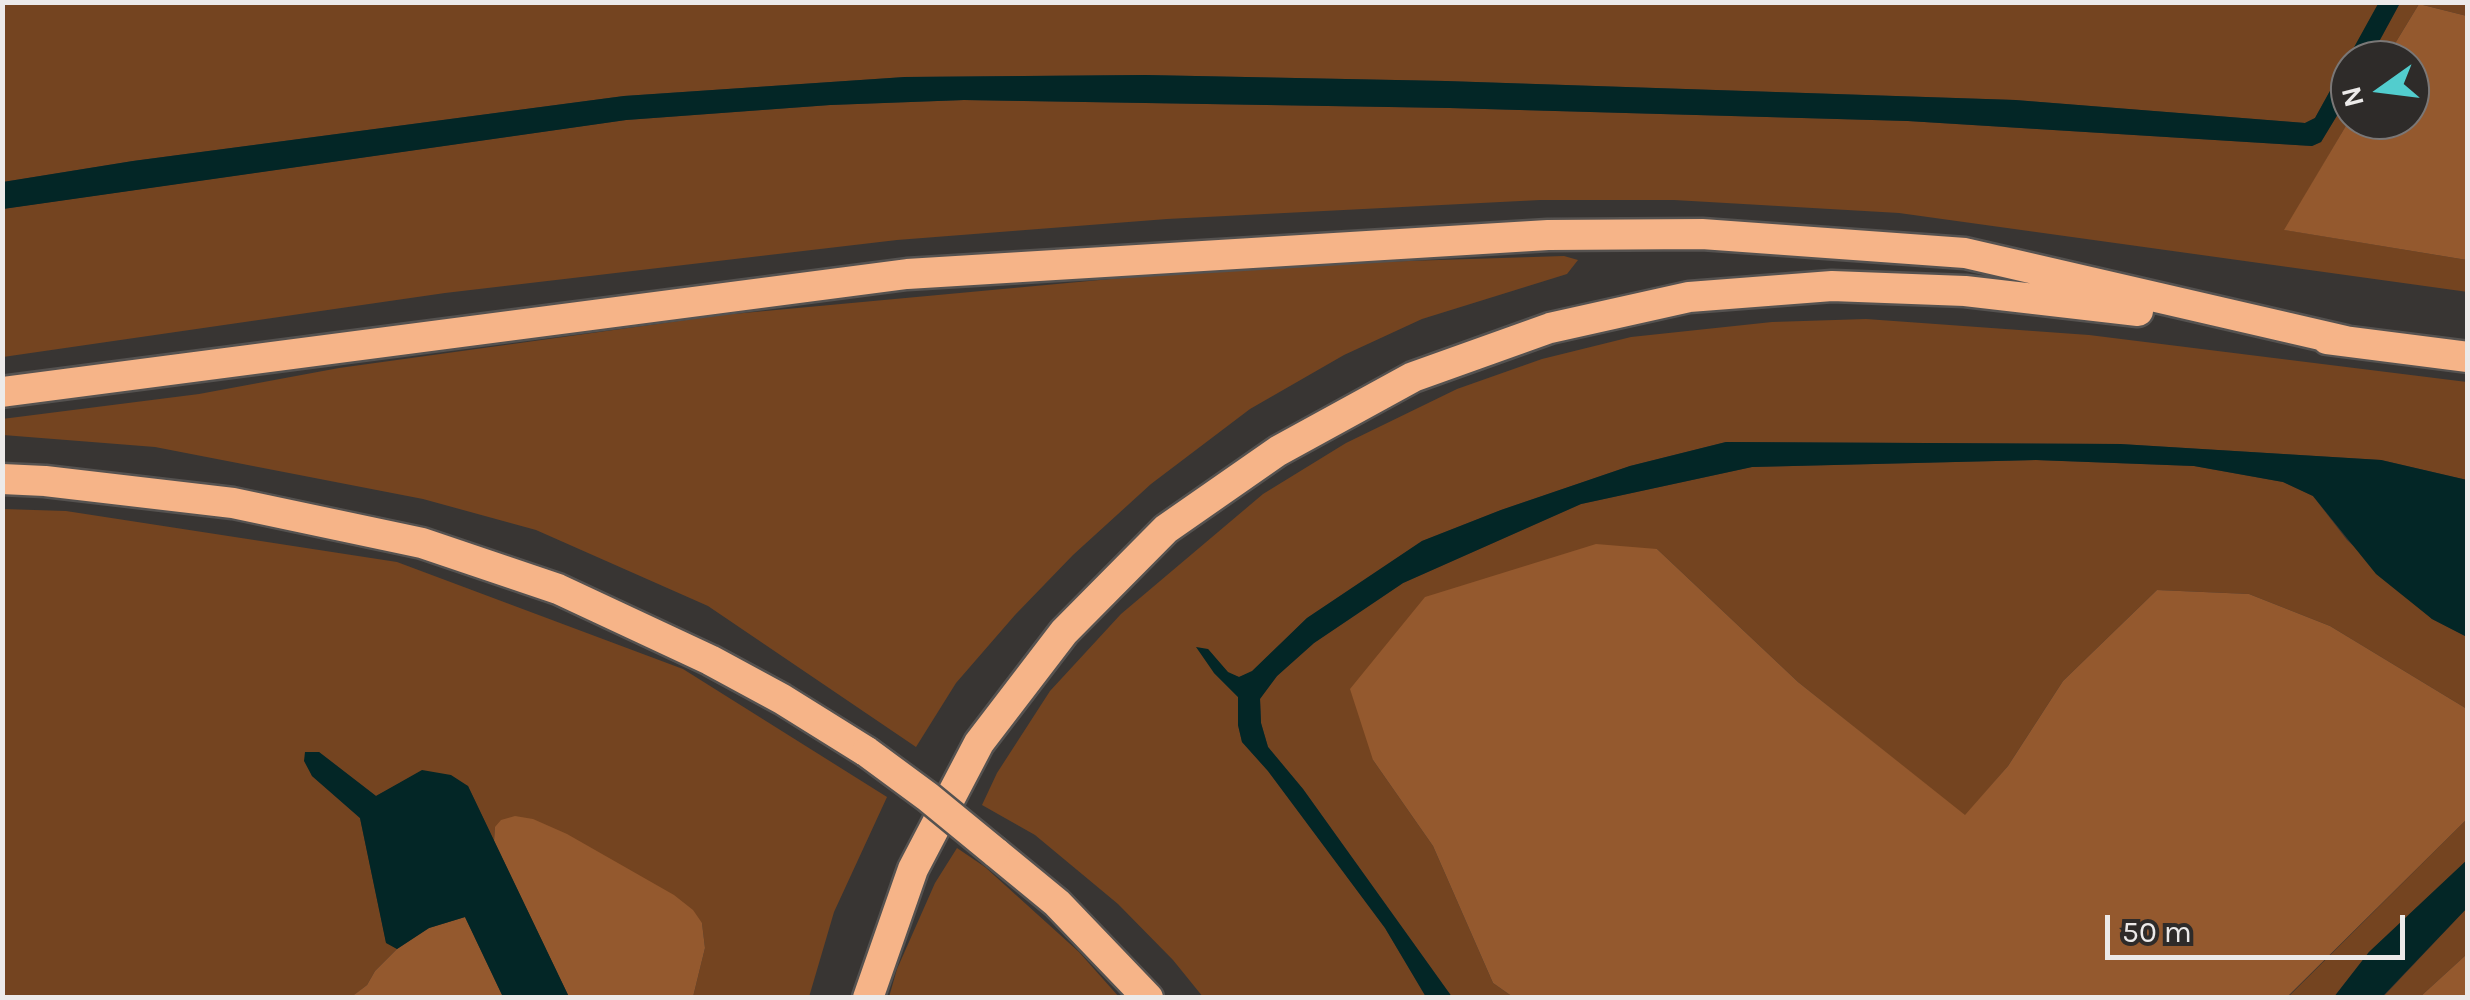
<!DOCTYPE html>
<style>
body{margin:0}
#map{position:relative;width:2470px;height:1000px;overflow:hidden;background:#383533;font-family:Karla,sans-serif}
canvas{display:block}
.frame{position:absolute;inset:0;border:5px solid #eceae9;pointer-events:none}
.north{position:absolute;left:2330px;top:40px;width:100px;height:100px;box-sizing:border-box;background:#2e2b29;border:2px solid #7a7776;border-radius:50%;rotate:256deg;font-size:28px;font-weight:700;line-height:40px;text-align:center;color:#eceae9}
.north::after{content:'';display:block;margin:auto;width:35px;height:45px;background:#52cdce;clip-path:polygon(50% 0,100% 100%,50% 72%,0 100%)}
.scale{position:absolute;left:2105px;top:915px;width:300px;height:45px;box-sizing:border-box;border:5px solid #eceae9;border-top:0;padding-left:12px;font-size:30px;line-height:35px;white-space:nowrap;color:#eceae9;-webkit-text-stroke:8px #2e2b29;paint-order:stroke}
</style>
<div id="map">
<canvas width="2470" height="1000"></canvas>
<div class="frame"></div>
<div class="north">N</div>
<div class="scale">50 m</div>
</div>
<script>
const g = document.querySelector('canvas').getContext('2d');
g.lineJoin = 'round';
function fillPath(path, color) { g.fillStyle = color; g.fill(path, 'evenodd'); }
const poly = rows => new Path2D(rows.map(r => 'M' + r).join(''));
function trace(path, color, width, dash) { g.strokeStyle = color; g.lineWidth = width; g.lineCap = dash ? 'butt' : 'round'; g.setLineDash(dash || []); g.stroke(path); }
fillPath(poly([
 [3,3,2379,3,2315,118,2305,123,2015,100,1445,81,1145,75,905,77,624,96,133,161,3,182],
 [2400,3,2467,3,2467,16,2419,4,2385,60,2369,60],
 [2350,94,2350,119,2285,230,2467,260,2468,292,1899,213,1674,200,1540,200,1167,219,897,240,445,293,3,357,2,209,626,120,830,105,964,100,1450,108,1908,121,2312,146,2321,142],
 [1564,256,1578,260,1567,274,1422,319,1344,355,1250,409,1151,484,1073,555,1015,615,956,683,916,747,708,606,536,530,423,499,155,447,3,435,2,419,199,394,339,368,722,315,1251,266],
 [1866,319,2089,335,2467,382,2467,480,2381,460,2120,444,1726,442,1630,466,1501,510,1422,541,1307,618,1252,672,1239,677,1228,673,1208,649,1214,673,1238,697,1238,725,1242,742,1268,771,1385,928,1426,997,1203,997,1173,960,1118,904,1035,835,982,805,997,773,1050,691,1121,614,1263,494,1346,443,1457,389,1542,359,1631,337,1772,322],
 [2036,460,2194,466,2283,482,2313,496,2347,540,2432,619,2467,637,2467,709,2330,626,2249,594,2157,590,2063,681,2008,766,1965,816,1798,682,1657,549,1373,760,1433,846,1493,983,1513,997,1452,997,1303,789,1268,747,1261,723,1260,698,1277,676,1314,643,1403,583,1581,504,1752,467],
 [3,509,66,511,397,562,683,669,887,797,834,912,809,997,693,997,705,948,702,923,495,827,494,841,468,786,422,771,376,796,319,752,305,752,312,776,360,818,386,942,397,949,375,971,367,985,353,996,3,998],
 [2467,819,2467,860,2369,952,2334,997,2287,998],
 [957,848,985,867,1079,952,1119,997,889,997,897,969,935,883],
 [2467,908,2467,954,2420,997,2382,998]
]), '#744420');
fillPath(poly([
 [2419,4,2467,16,2467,260,2284,230,2350,119,2410,120,2410,60,2385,60],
 [1596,544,1657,549,1798,682,1965,815,2008,766,2063,681,2157,590,2249,594,2330,626,2467,709,2467,819,2287,997,1513,997,1493,983,1433,846,1373,760,1350,689,1425,597],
 [515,816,533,819,567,834,674,895,693,910,702,923,705,948,693,997,569,997,494,841,495,827,501,820],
 [465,917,503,997,350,998,367,985,375,971,397,949,429,928],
 [2467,954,2467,997,2420,997]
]), '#94592e');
fillPath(poly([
 [2379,2,2400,3,2369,60,2350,60,2350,94,2321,142,2312,146,1908,121,1450,108,964,100,830,105,626,120,3,209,3,182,133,161,624,96,905,77,1145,75,1445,81,2015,100,2305,123,2315,118],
 [1726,442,2120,444,2381,460,2467,480,2467,637,2432,619,2376,574,2313,496,2283,482,2194,466,2036,460,1752,467,1581,504,1403,583,1314,643,1277,676,1260,699,1261,723,1268,747,1303,789,1452,997,1426,997,1385,928,1268,771,1242,742,1238,725,1238,697,1214,673,1196,647,1208,649,1228,672,1239,677,1252,671,1307,618,1422,541,1501,510,1630,466],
 [305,752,319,752,376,796,422,770,451,775,468,786,569,997,503,997,465,917,429,928,397,949,386,943,360,818,312,776,304,761],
 [2467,860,2467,908,2382,997,2334,997,2369,952]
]), '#032626');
const motorway = poly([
 [2327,339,2468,357],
 [2,392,907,274,1548,235,1702,234,1965,253,2346,341],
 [2,479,45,481,233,503,422,543,558,589,710,660,782,699,867,752],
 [995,852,1057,903,1148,998],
 [868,998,913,869,979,743,1064,632,1166,529,1278,451,1413,377,1550,328,1689,297,1832,286,1965,291,2138,311]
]);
trace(motorway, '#555250', 35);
trace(motorway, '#f6b488', 30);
const motorwayBridge = poly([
 [867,752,928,797,995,852]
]);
trace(motorwayBridge, '#555250', 35, []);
trace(motorwayBridge, '#f6b488', 30);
</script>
